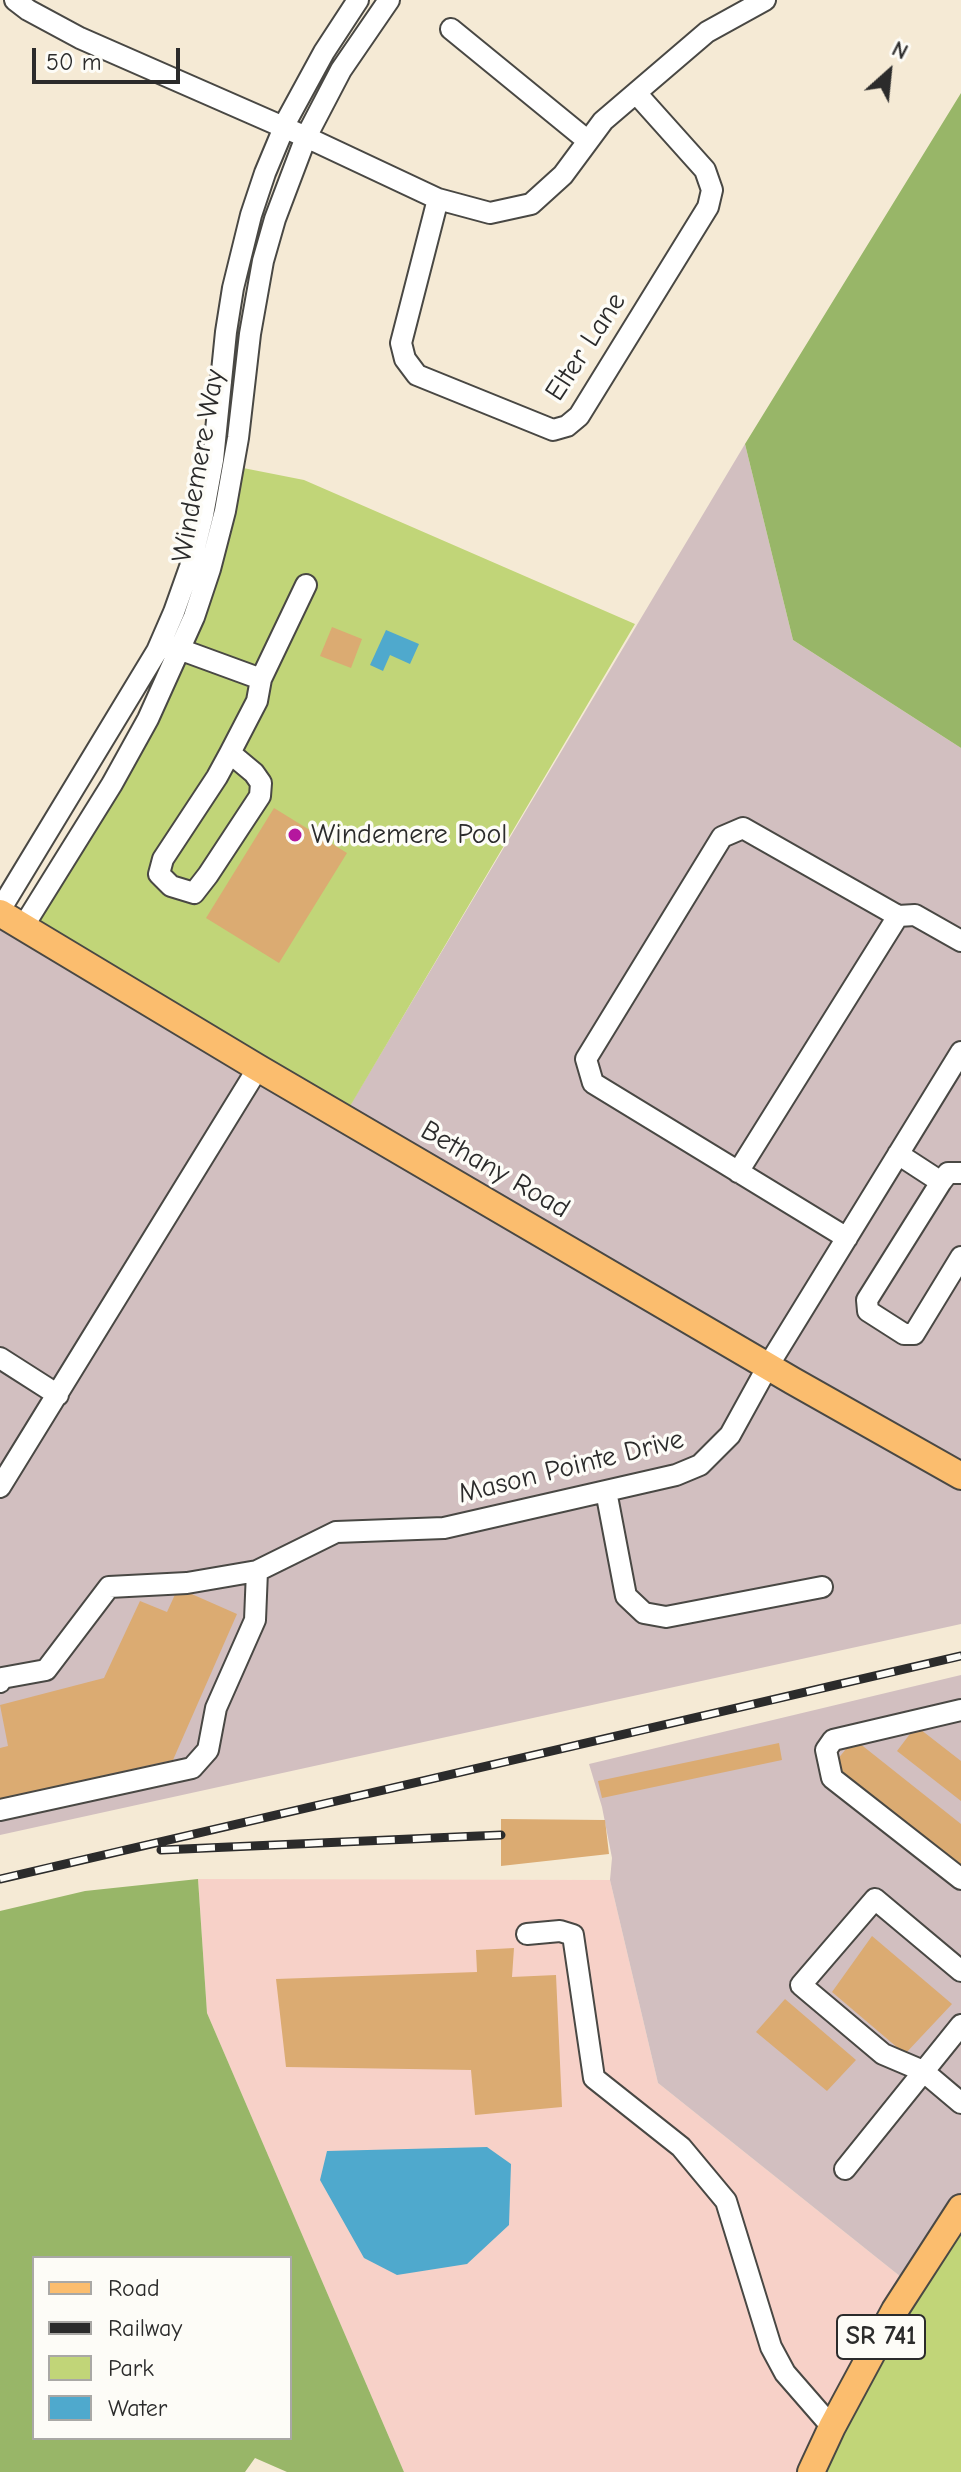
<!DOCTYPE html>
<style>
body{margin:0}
#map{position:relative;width:961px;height:2472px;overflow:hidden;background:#f5ead5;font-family:"Comic Neue",sans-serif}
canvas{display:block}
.legend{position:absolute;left:32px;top:2256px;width:260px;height:184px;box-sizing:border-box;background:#fdfcf7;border:2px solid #a9a8a5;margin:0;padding:10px 14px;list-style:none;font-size:24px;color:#2b2b2b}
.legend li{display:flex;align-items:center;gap:16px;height:40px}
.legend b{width:40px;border:2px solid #a9a8a5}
.north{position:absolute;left:849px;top:32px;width:80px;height:80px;-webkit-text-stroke:6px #fdfcf7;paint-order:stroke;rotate:27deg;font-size:22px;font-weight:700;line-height:32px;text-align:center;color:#2b2b2b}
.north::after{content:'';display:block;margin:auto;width:28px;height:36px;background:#2b2b2b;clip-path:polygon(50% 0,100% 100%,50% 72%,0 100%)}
.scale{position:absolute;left:32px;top:48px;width:148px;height:36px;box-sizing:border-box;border:4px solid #2b2b2b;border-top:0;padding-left:10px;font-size:24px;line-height:28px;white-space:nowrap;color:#2b2b2b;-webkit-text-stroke:6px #fdfcf7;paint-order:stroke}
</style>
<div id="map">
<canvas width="961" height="2472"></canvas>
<ul class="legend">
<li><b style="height:10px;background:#fbbd6e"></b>Road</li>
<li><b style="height:10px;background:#2b2b2b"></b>Railway</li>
<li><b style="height:22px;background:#c1d578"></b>Park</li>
<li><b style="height:22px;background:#4fa9cd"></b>Water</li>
</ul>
<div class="north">N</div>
<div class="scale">50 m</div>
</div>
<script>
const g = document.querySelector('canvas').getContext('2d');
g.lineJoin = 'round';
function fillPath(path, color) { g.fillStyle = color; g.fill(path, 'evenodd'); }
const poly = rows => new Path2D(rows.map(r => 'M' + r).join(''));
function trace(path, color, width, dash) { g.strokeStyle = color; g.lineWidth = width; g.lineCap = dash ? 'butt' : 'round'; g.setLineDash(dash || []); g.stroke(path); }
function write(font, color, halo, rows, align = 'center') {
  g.font = font + ' "Comic Neue",sans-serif'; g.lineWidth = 7; g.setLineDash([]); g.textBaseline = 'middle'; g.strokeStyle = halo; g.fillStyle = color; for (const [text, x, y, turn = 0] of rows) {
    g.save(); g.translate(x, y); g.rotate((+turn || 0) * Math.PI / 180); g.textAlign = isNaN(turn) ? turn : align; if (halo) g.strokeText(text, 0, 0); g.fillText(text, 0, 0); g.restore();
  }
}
fillPath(poly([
 [198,1879,610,1880,658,2083,911,2285,815,2472,404,2472,207,2013]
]), '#f7d1c8');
fillPath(poly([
 [745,444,793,640,961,748,961,1624,0,1835,0,913,343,1117],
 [961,1675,961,2215,911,2285,658,2083,610,1880,612,1858,602,1807,589,1764]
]), '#d2bfc0');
fillPath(poly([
 [233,466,304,480,635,624,343,1118,23,927,179,652],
 [961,2215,961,2472,824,2472,911,2285]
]), '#c1d578');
fillPath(poly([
 [961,93,961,748,793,640,745,444],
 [198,1879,207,2013,404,2472,287,2472,255,2458,245,2472,0,2472,0,1911,85,1891],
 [290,2258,290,2438,34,2438,34,2258]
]), '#98b668');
fillPath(poly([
 [386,630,419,644,410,664,390,655,383,671,370,665],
 [487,2147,511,2164,509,2225,467,2264,397,2275,364,2258,320,2180,327,2151]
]), '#4fa9cd');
fillPath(poly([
 [332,627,362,639,351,668,320,656],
 [274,808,347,853,279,963,206,918],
 [178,1588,237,1614,173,1760,0,1799,0,1748,8,1746,0,1705,104,1678,140,1601,167,1612],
 [916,1726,961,1761,961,1801,897,1751],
 [854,1739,961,1824,961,1867,833,1765],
 [779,1743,782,1760,602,1798,598,1781],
 [501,1819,605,1820,609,1854,501,1866],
 [872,1936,952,2004,905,2054,832,1992],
 [514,1948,512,1977,556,1975,562,2107,475,2115,471,2070,286,2067,276,1979,477,1972,476,1950],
 [785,1999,856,2060,827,2091,756,2032]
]), '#dbab72');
const minor = poly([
 [15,0,28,10,80,38,306,137,438,199,490,213,531,204,563,175,603,121,707,32,765,0],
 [451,29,588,141],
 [438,199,401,343,405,359,417,375,553,430,567,426,579,416,708,207,712,190,705,170,636,93],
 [168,645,261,679,257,701,230,753,217,777,163,859,159,874,171,886,194,893,208,875,260,796,261,783,254,773,230,753],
 [261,679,306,585],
 [0,910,157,651,174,612,190,567,203,515,213,460,226,332,233,288,251,215,265,173,288,118,324,52,358,0],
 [23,927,112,784,148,719,194,617,210,569,225,511,238,438,250,334,263,261,275,219,306,137,341,70,389,0],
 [898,1154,941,1182],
 [738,1172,898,916],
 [961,1173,948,1173,941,1182,867,1300,868,1311,904,1334,914,1334,961,1257],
 [847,1238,593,1083,586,1059,722,837,743,828,898,916,915,915,961,941],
 [0,1358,58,1395],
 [0,1487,258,1068],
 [606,1491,626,1596,644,1613,666,1617,822,1587],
 [0,1682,2,1678,46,1670,109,1587,187,1583,257,1571,336,1532,444,1528,676,1475,700,1465,730,1435,768,1366,961,1052],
 [961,1710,833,1740,826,1750,832,1778,961,1879],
 [0,1810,192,1768,208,1750,216,1708,255,1620,257,1571],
 [527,1934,560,1931,573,1935,594,2078,681,2147,726,2201,771,2347,785,2373,832,2427],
 [961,1971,875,1899,801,1985,883,2054,923,2071,961,2103],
 [845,2169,961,2025]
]);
const major = poly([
 [0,913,258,1068,793,1381,961,1476],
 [811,2472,832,2427,895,2310,961,2208]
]);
trace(minor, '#494844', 24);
trace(major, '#494844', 30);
trace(minor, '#fff', 20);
trace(major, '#fbbd6e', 26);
const rail = poly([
 [161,1850,501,1835],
 [0,1879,961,1656]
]);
trace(rail, '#2b2b2b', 9);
trace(rail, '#fdfcf7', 6, [18]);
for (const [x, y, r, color] of [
 [295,835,8,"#b5179e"]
]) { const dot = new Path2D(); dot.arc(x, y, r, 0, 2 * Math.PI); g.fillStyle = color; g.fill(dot); trace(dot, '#fdfcf7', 3); }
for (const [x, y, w] of [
 [881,2337,88]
]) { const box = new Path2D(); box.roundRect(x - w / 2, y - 22, w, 44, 6); g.fillStyle = '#fdfcf7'; g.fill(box); trace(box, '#2b2b2b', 2); }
write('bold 26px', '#2b2b2b', null, [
 ["SR 741",881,2337]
]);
write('28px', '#2b2b2b', '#fdfcf7', [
 ["Elter Lane",586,347,-57],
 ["Windemere Way",199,466,-80],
 ["Bethany Road",495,1170,30],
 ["Mason Pointe Drive",571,1467,-14]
]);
write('28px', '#2b2b2b', '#fdfcf7', [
 ["Windemere Pool",311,835]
], 'left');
</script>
